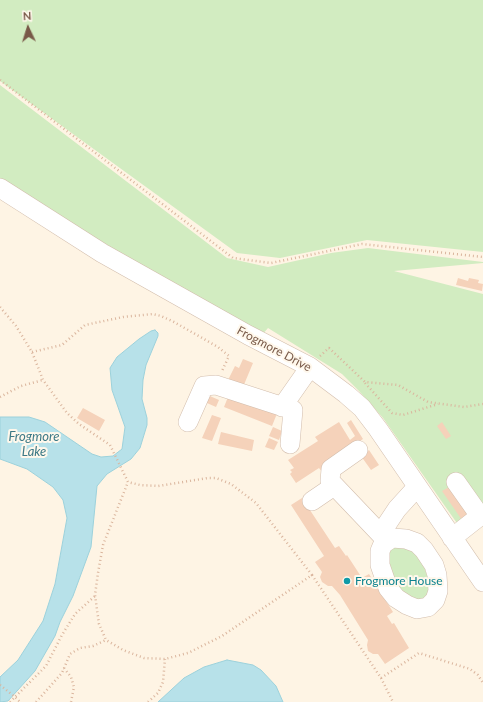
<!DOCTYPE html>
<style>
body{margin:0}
#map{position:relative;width:483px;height:702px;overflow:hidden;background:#fef4e4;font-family:Lato,sans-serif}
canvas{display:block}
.north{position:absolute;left:8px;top:8px;width:40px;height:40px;-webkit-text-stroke:3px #fff8ec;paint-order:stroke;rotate:356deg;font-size:11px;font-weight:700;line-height:16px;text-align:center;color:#785948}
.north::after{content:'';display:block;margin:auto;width:14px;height:18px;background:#785948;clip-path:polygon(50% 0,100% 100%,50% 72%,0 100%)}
</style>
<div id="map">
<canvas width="483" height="702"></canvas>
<div class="north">N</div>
</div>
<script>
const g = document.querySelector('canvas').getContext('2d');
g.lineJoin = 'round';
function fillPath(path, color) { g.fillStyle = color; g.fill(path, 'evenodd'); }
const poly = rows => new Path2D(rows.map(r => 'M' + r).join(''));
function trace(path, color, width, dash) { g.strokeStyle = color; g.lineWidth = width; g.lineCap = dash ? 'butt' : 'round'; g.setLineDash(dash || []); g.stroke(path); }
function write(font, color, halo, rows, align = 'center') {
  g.font = font + ' Lato,sans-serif'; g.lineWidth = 4; g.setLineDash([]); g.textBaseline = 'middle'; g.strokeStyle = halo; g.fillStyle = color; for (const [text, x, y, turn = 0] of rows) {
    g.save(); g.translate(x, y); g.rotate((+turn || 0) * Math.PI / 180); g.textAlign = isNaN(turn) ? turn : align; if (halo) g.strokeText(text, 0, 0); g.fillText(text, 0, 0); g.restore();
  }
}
fillPath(poly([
 [0,0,483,0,483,252,367,240,280,258,237,253,0,81],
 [0,85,227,258,268,267,331,253,368,248,483,262,483,263,394,271,483,294,483,524,466,536,383,418,359,391,342,374,268,328,262,335,176,291,0,182],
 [400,545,420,554,432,590,421,601,399,592,386,562,391,549]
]), '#d2ecc1');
const water = poly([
 [155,330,158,333,158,336,146,365,143,380,142,399,147,418,147,425,140,448,131,459,107,474,97,486,91,547,73,596,60,622,55,636,35,671,8,701,0,702,0,677,18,660,43,621,55,584,67,518,63,500,53,487,27,469,0,459,0,417,29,417,45,422,92,454,101,457,113,456,122,449,125,427,112,390,110,368,117,357,139,339,151,331,155,330],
 [227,660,253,665,261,670,276,686,283,702,158,702,184,678,204,667,227,660]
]);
fillPath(water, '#b7e1e9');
trace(water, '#9cd1db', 1);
fillPath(poly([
 [458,278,468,281,469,278,479,280,478,283,483,284,482,291,456,285],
 [243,359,253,363,243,387,228,380,235,366,239,368],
 [230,392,278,411,272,426,224,407],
 [203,393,219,400,216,407,200,400],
 [83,408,105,420,99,431,77,418],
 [212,415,221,418,212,441,202,438],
 [351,420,363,439,337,456,322,472,319,468,296,483,290,474,292,472,290,470,294,468,288,460,318,441,315,437,339,422,350,440,355,436,347,423],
 [442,422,451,436,446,439,437,426],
 [273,427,282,431,279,440,269,436],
 [221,432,254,440,252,451,218,444],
 [269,438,278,442,274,450,265,447],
 [369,450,379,465,371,470,361,456],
 [451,486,473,517,464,523,442,491],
 [302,498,335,548,339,546,346,556,347,555,362,578,369,574,393,612,387,616,392,624,394,623,409,648,385,664,378,654,373,654,368,651,367,645,368,640,340,595,332,586,328,586,322,582,320,577,322,572,315,562,324,556,291,505]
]), '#f5d2ba');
const minor = poly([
 [0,188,102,253,248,335,310,367,346,394,362,408,378,429,483,582],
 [282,407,310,367],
 [188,422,204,386,216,385,293,410,290,444],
 [358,450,331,469,330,481,387,541],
 [312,501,334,486],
 [392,538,406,539,417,543,424,550,434,565,437,575,438,591,435,600,428,607,417,609,407,605,396,598,388,588,380,565,380,551,383,544,392,538],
 [452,538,480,516,456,482],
 [387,541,384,532,385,527,397,509,417,487]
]);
trace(minor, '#d2bdac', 20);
trace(poly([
 [0,80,233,258,271,263,362,244,483,257],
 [0,307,16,326,32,352,43,380,67,413,79,424,110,445,128,482,103,545,98,573,95,595,99,624,106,640,123,650,144,658,165,659,188,653,222,636,312,575,256,503,231,484,216,478,208,478,158,486,140,485,128,482],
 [32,352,62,345,85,325,123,317,153,314,161,316,174,322,218,347,229,356,222,371],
 [320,356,329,348,365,382,398,385,428,402,464,407,483,404],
 [365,383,392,413,403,415,438,404],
 [0,397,21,386,43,380],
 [312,575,381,678,419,653,470,669,478,675,483,683],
 [64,668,71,677,74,687,71,702],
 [381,678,393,702],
 [0,685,15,697,46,666,62,635,75,614,95,596],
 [10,702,15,697,20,702],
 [36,702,62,673,70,654,80,648,93,646,106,640],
 [148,702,158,693,163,682,165,659]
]), '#dab59d', 2.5, [1, 3]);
trace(minor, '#fff', 19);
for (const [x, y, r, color] of [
 [347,581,4,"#0f9aa8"]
]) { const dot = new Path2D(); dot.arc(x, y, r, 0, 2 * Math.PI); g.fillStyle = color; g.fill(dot); trace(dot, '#fff8ec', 1.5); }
write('12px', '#785948', '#fff8ec', [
 ["Frogmore Drive",274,349,28]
]);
write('12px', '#0d838f', '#fff8ec', [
 ["Frogmore House",355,581]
], 'left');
write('italic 13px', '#3d7986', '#fff8ec', [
 ["Frogmore",34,437],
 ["Lake",34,452]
]);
</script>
